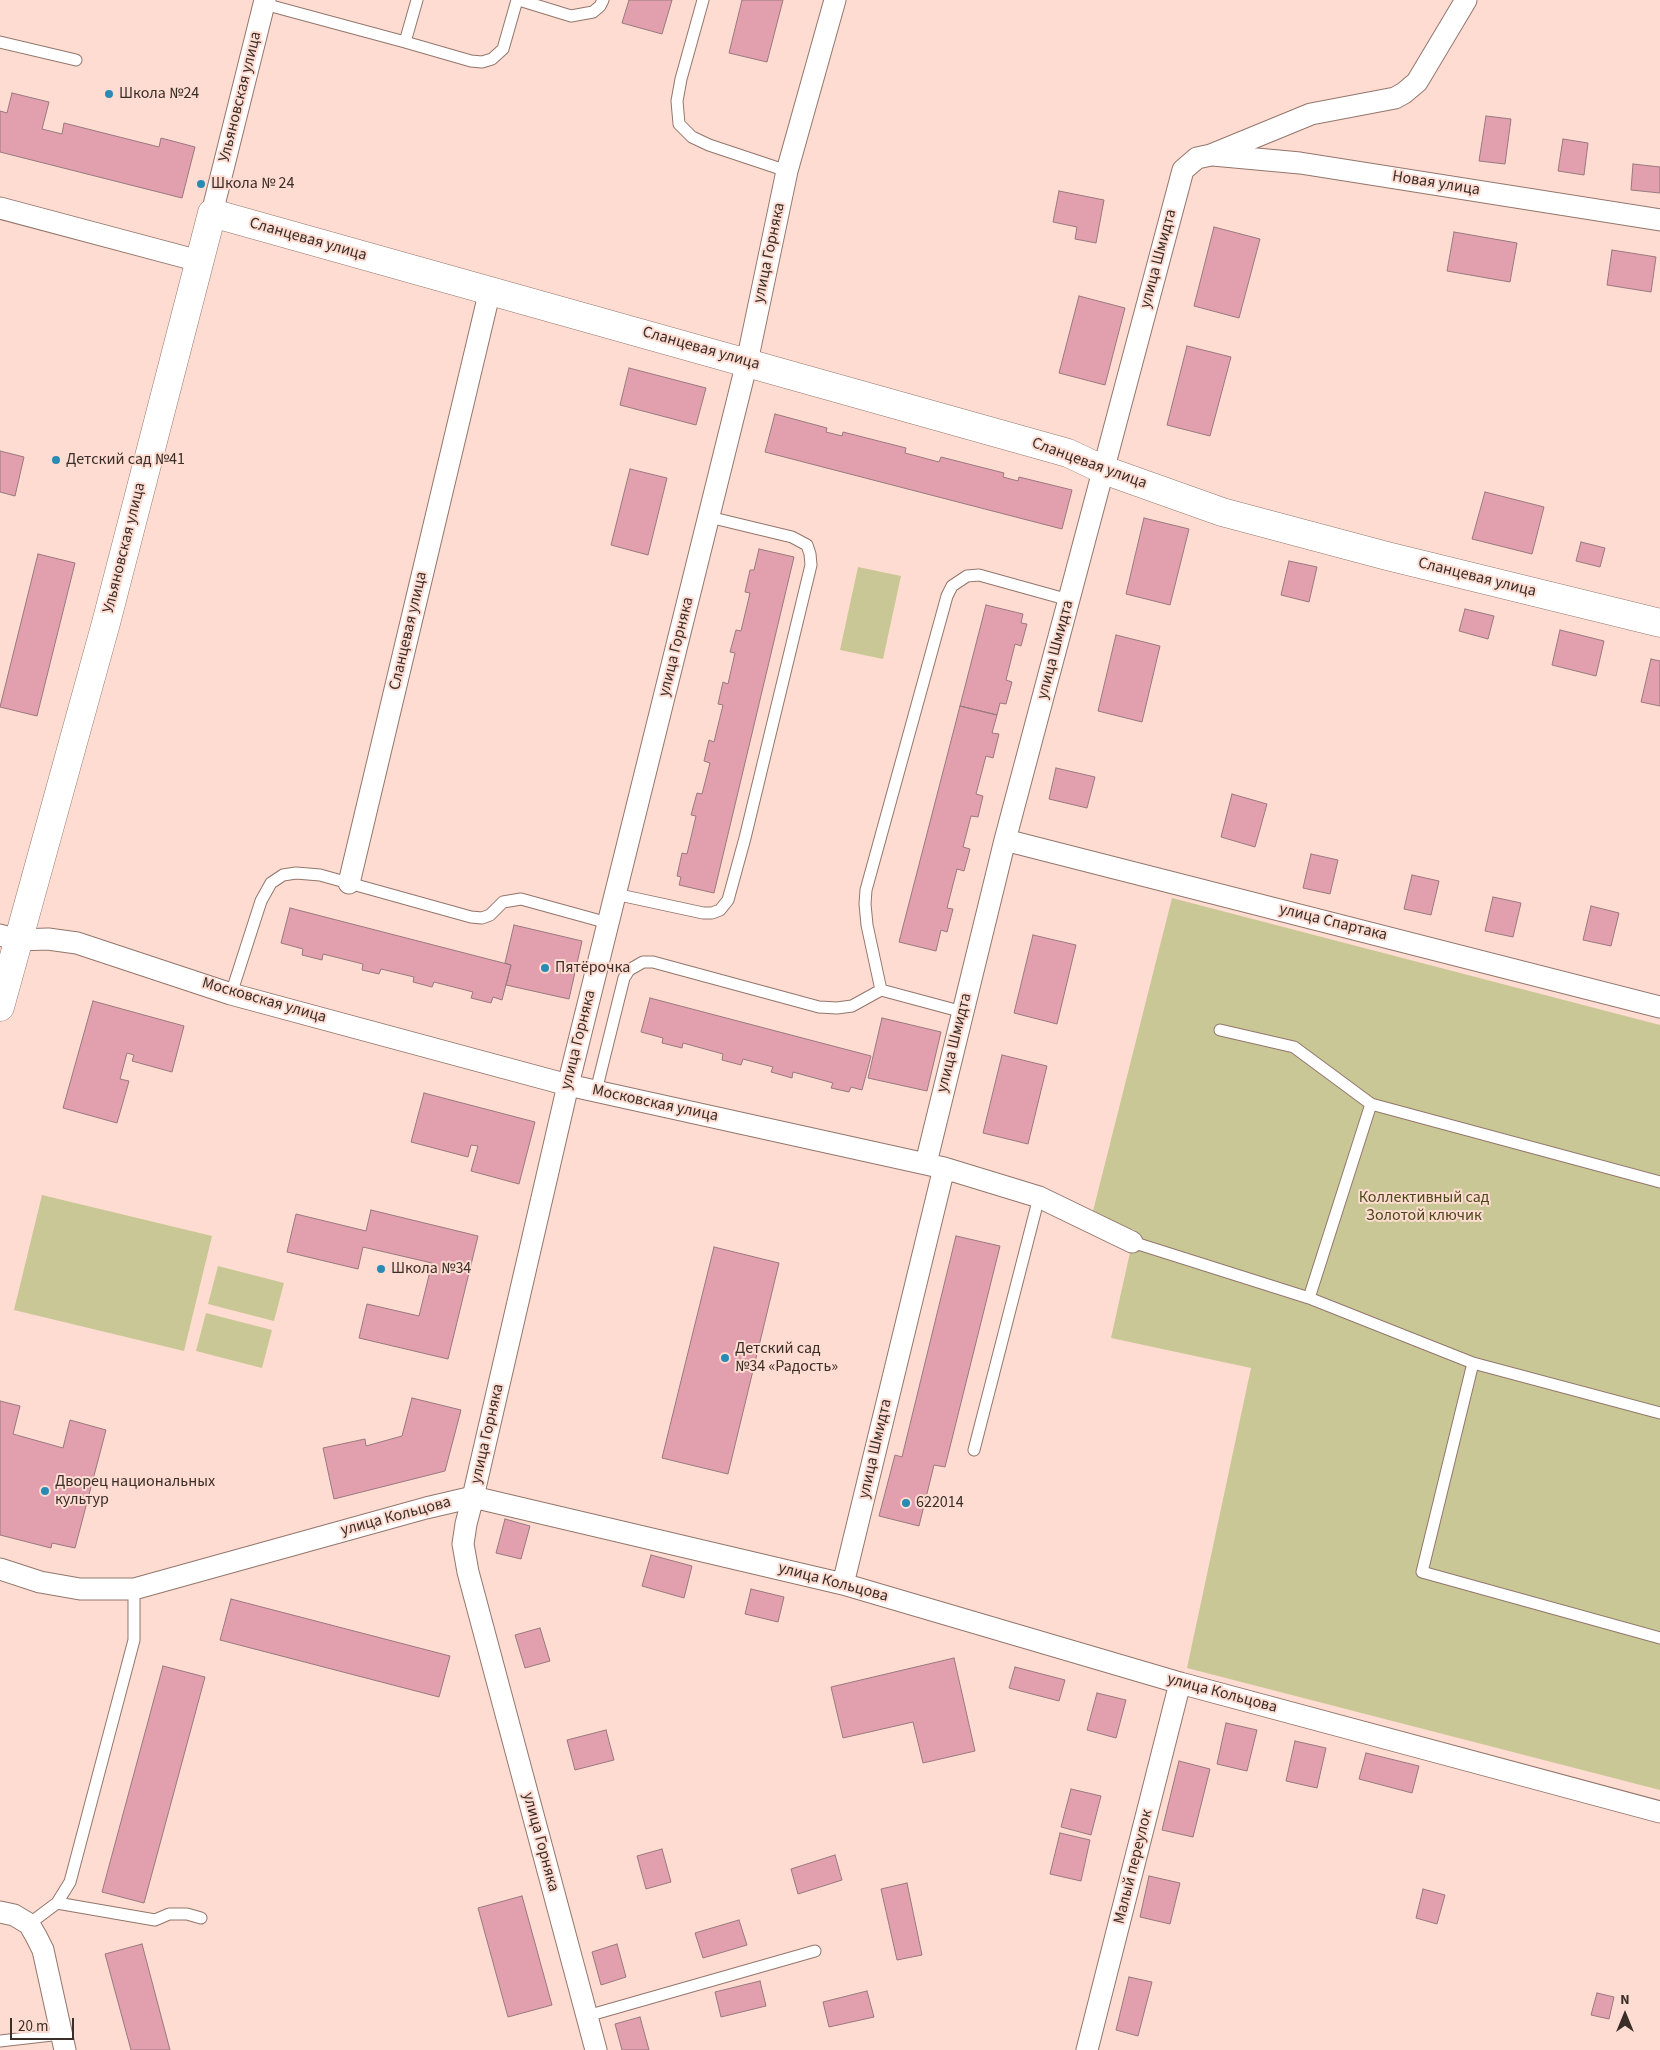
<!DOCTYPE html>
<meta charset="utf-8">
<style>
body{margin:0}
#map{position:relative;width:1660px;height:2050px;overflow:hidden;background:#fedcd1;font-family:"Source Sans 3",sans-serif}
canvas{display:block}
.north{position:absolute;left:1600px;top:1990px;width:50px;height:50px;-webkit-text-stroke:4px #fedcd1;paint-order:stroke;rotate:0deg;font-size:14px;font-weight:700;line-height:20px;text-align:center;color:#3a2e29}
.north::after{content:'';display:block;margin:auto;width:18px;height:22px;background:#3a2e29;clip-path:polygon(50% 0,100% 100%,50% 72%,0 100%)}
.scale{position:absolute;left:10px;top:2018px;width:64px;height:22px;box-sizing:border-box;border:2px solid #3a2e29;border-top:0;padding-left:6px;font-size:15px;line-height:18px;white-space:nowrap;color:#3a2e29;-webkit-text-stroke:4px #fedcd1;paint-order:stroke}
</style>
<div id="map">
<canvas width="1660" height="2050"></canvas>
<div class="north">N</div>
<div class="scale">20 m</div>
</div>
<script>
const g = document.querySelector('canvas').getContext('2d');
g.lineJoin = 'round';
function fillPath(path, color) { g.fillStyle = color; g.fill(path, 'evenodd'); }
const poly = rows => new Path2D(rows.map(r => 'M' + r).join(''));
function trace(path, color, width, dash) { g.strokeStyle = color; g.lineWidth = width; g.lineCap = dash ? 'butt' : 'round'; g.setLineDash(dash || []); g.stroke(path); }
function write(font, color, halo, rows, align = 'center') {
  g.font = font + ' "Source Sans 3",sans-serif'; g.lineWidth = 4; g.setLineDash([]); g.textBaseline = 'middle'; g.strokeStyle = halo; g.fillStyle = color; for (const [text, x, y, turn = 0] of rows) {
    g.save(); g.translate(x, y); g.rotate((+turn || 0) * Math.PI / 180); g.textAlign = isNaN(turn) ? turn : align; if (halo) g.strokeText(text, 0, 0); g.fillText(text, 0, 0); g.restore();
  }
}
fillPath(poly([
 [858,567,901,576,883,659,840,650],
 [1172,898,1660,1025,1660,1790,1187,1668,1251,1368,1111,1338,1135,1230,1091,1219],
 [42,1195,212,1236,184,1351,14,1310],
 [218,1266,284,1283,274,1321,208,1304],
 [206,1313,272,1330,262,1368,196,1351]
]), '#c9c795');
const building = poly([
 [629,0,672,0,662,34,622,23,629,0],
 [742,0,783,0,767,62,729,53,742,0],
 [12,93,49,102,42,129,62,134,64,123,159,147,161,138,195,147,182,198,0,152,0,111,7,113,12,93],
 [1486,116,1511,119,1505,164,1479,161,1486,116],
 [1563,139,1588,143,1584,175,1558,171,1563,139],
 [1633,164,1660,167,1660,193,1631,190,1633,164],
 [1059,191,1104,200,1096,243,1075,239,1077,227,1053,222,1059,191],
 [1214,227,1260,239,1239,318,1194,306,1214,227],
 [1454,232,1517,243,1510,282,1447,271,1454,232],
 [1612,250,1656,257,1651,292,1607,285,1612,250],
 [1079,296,1125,308,1105,385,1059,373,1079,296],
 [1187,346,1231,357,1210,436,1167,425,1187,346],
 [629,368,706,388,696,425,620,405,629,368],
 [775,414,827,428,826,432,842,436,843,432,906,448,905,453,939,462,941,457,1004,473,1003,477,1018,481,1019,477,1072,490,1062,529,765,452,775,414],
 [0,451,24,457,15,496,0,492,0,451],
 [630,469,667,478,648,555,611,545,630,469],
 [1485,492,1544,507,1532,554,1472,539,1485,492],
 [1144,518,1189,529,1170,605,1126,594,1144,518],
 [1581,542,1605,548,1600,567,1576,561,1581,542],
 [759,549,794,557,714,893,679,885,681,877,677,876,682,853,687,854,696,816,691,815,697,793,702,794,710,763,704,761,709,740,714,742,723,705,718,704,723,682,728,684,735,653,730,652,736,630,741,631,750,593,745,592,750,570,754,570,759,549],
 [38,554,75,563,37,716,0,707,38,554],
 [1289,561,1317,567,1309,602,1281,595,1289,561],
 [986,605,1023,614,1021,623,1027,624,1021,646,1015,644,1006,680,1012,682,1006,704,1000,703,997,715,960,706,986,605],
 [1465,609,1494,616,1488,639,1459,631,1465,609],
 [1560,630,1604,641,1596,676,1552,665,1560,630],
 [1116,635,1160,646,1142,722,1098,711,1116,635],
 [1651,659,1660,661,1660,706,1641,702,1651,659],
 [960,706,997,715,992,733,999,734,993,758,986,756,976,794,983,796,978,817,971,816,963,847,970,849,964,871,957,869,947,908,953,909,947,932,941,930,936,951,899,942,960,706],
 [1056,768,1095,777,1087,808,1049,799,1056,768],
 [1232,794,1267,804,1255,847,1221,837,1232,794],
 [1311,854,1338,860,1330,894,1303,888,1311,854],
 [1412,875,1439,881,1431,915,1404,909,1412,875],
 [1493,897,1521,903,1513,937,1485,931,1493,897],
 [1591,906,1619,913,1611,946,1583,940,1591,906],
 [290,908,511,965,502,1000,493,997,491,1003,471,998,473,992,434,982,432,987,413,982,414,977,381,969,379,974,362,970,363,964,323,954,322,960,302,955,303,949,281,943,290,908],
 [514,925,582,941,569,999,506,985,511,965,505,963,514,925],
 [1033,935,1076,945,1057,1024,1014,1013,1033,935],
 [650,998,871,1056,862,1090,851,1087,849,1092,831,1088,833,1083,793,1072,792,1078,771,1072,773,1067,743,1059,741,1065,722,1060,723,1054,683,1043,682,1048,662,1043,663,1038,641,1032,650,998],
 [93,1001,184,1026,172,1072,132,1061,134,1055,127,1053,120,1079,129,1081,117,1123,63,1108,93,1001],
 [882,1018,941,1032,927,1091,868,1078,882,1018],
 [1002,1055,1047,1066,1028,1144,983,1133,1002,1055],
 [424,1093,535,1122,519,1184,471,1171,478,1146,471,1145,468,1157,411,1142,424,1093],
 [371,1210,478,1236,448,1359,359,1338,367,1304,419,1316,432,1263,363,1247,358,1269,287,1252,296,1214,366,1231,371,1210],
 [956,1236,1000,1246,945,1467,934,1465,919,1526,879,1516,895,1455,902,1457,956,1236],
 [714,1247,779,1263,728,1474,662,1458,714,1247],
 [412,1398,461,1410,445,1471,334,1499,323,1448,365,1439,366,1446,402,1436,412,1398],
 [0,1401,20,1406,13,1434,63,1448,70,1420,106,1430,75,1548,52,1543,51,1548,0,1535,0,1401],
 [505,1519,530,1526,521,1559,496,1553,505,1519],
 [651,1555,692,1566,684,1598,642,1586,651,1555],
 [751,1589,784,1597,778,1622,745,1614,751,1589],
 [231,1599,450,1656,439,1697,220,1640,231,1599],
 [540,1628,550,1661,525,1668,515,1635,540,1628],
 [954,1658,975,1751,923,1763,913,1722,843,1738,831,1687,954,1658],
 [163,1666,205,1677,144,1903,102,1892,163,1666],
 [1015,1667,1065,1680,1059,1701,1009,1688,1015,1667],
 [1097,1693,1126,1700,1116,1738,1087,1730,1097,1693],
 [1226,1723,1257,1730,1247,1771,1217,1764,1226,1723],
 [606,1730,614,1760,575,1770,567,1740,606,1730],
 [1295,1741,1326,1748,1317,1788,1286,1781,1295,1741],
 [1366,1753,1419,1766,1412,1793,1359,1779,1366,1753],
 [1179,1761,1210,1769,1193,1837,1162,1830,1179,1761],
 [1071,1789,1101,1796,1091,1835,1061,1827,1071,1789],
 [1060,1833,1090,1840,1081,1881,1050,1874,1060,1833],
 [662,1849,671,1882,646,1889,637,1856,662,1849],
 [835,1855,842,1880,798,1894,791,1869,835,1855],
 [1149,1876,1180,1883,1170,1924,1140,1917,1149,1876],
 [907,1883,922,1955,897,1960,881,1889,907,1883],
 [1423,1889,1445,1895,1437,1924,1416,1918,1423,1889],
 [522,1896,552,2005,508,2017,478,1908,522,1896],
 [739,1920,747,1945,703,1958,695,1933,739,1920],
 [142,1944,170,2050,131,2050,105,1954,142,1944],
 [617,1944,626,1977,601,1985,592,1952,617,1944],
 [1129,1977,1152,1982,1138,2036,1116,2030,1129,1977],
 [760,1981,766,2006,721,2017,715,1992,760,1981],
 [867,1991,874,2017,829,2027,823,2002,867,1991],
 [1597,1993,1614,1997,1609,2019,1591,2015,1597,1993],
 [640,2017,649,2050,622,2050,615,2024,640,2017]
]);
fillPath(building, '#e2a0ae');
trace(building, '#98797f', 1);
const service = poly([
 [519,0,571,16,593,12,600,6,603,0],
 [703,0,681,79,677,101,679,124,692,137,709,145,787,171],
 [264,4,405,42,417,0],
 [0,42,76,60],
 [405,42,471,61,482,62,492,59,503,49,517,0],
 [615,894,703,913,712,913,720,910,728,900,745,838,811,565,810,554,807,545,792,537,709,517],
 [881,990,867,925,865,904,866,890,947,596,952,586,967,576,979,575,1069,600],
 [231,994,261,901,271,883,283,875,296,873,320,875,471,917,482,918,490,915,503,902,521,899,608,923],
 [1220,1030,1294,1047,1371,1104,1660,1182],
 [596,1091,624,978,629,970,643,962,653,962,819,1007,837,1008,852,1006,881,990,963,1012],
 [1132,1242,1309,1298,1473,1363,1660,1413],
 [1309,1298,1371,1104],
 [1473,1363,1422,1572,1660,1638],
 [974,1450,1039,1197],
 [57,1903,155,1920,169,1914,187,1914,201,1918],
 [29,1924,57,1903,70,1882,134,1640,134,1589],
 [587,2016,815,1951],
 [0,2041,61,2034]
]);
const minor = poly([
 [1213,155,1300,163,1660,220],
 [0,208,199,261],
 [212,213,265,0],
 [1005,840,1660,1007],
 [349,883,490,290],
 [0,935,18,940,48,939,77,943,231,994,568,1085,944,1168,1039,1197,1132,1242],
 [926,1163,1005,840,1183,170,1197,158,1211,155,1311,114,1395,98,1404,93,1417,82,1466,0],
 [0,1569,40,1582,80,1589,134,1589,426,1508,473,1497,843,1584,1180,1683,1660,1812],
 [843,1584,944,1168],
 [0,1912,14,1915,29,1924,36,1936,43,1950,65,2050],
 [596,2050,468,1572,463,1544,466,1524,473,1497,568,1085,747,362,787,171,835,0],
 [1087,2050,1180,1683]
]);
const secondary = poly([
 [0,1007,106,623,212,213,1068,453,1104,470,1222,512,1387,556,1660,623]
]);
trace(service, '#93766c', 13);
trace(minor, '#93766c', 23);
trace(secondary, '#93766c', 29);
trace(service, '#fff', 11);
trace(minor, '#fff', 21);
trace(secondary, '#fff', 28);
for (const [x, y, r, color] of [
 [109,94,5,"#278bb4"],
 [201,184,5,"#278bb4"],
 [56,460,5,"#278bb4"],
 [545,968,5,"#278bb4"],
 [381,1269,5,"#278bb4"],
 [725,1358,5,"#278bb4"],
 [45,1491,5,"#278bb4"],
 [906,1503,5,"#278bb4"]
]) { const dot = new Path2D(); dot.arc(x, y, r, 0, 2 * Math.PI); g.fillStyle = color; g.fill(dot); trace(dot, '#fedcd1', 2); }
write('16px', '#3a2e29', '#fedcd1', [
 ["Школа №24",119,94],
 ["Школа № 24",211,184],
 ["Детский сад №41",66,460],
 ["Пятёрочка",555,968],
 ["Школа №34",391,1269],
 ["Детский сад",735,1349],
 ["№34 «Радость»",735,1367],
 ["Дворец национальных",55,1482],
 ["культур",55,1500],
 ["622014",916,1503]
], 'left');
write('16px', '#3a2e29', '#fedcd1', [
 ["Ульяновская улица",241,97,-76],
 ["Новая улица",1436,184,9],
 ["Сланцевая улица",308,240,16],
 ["улица Горняка",770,253,-78],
 ["улица Шмидта",1159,259,-75],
 ["Сланцевая улица",701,349,16],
 ["Сланцевая улица",1089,464,20],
 ["Ульяновская улица",125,548,-76],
 ["Сланцевая улица",1477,578,14],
 ["Сланцевая улица",409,631,-77],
 ["улица Горняка",677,647,-76],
 ["улица Шмидта",1056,650,-75],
 ["улица Спартака",1333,923,14],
 ["Московская улица",264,1001,16],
 ["улица Горняка",579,1040,-76],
 ["улица Шмидта",955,1043,-76],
 ["Московская улица",655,1104,12],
 ["улица Горняка",488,1434,-77],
 ["улица Шмидта",876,1449,-77],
 ["улица Кольцова",396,1517,-15],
 ["улица Кольцова",833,1583,15],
 ["улица Кольцова",1222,1694,15],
 ["улица Горняка",540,1842,75],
 ["Малый переулок",1134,1867,-76]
]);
write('16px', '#4b4819', '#fedcd1', [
 ["Коллективный сад",1424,1198],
 ["Золотой ключик",1424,1216]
]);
</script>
